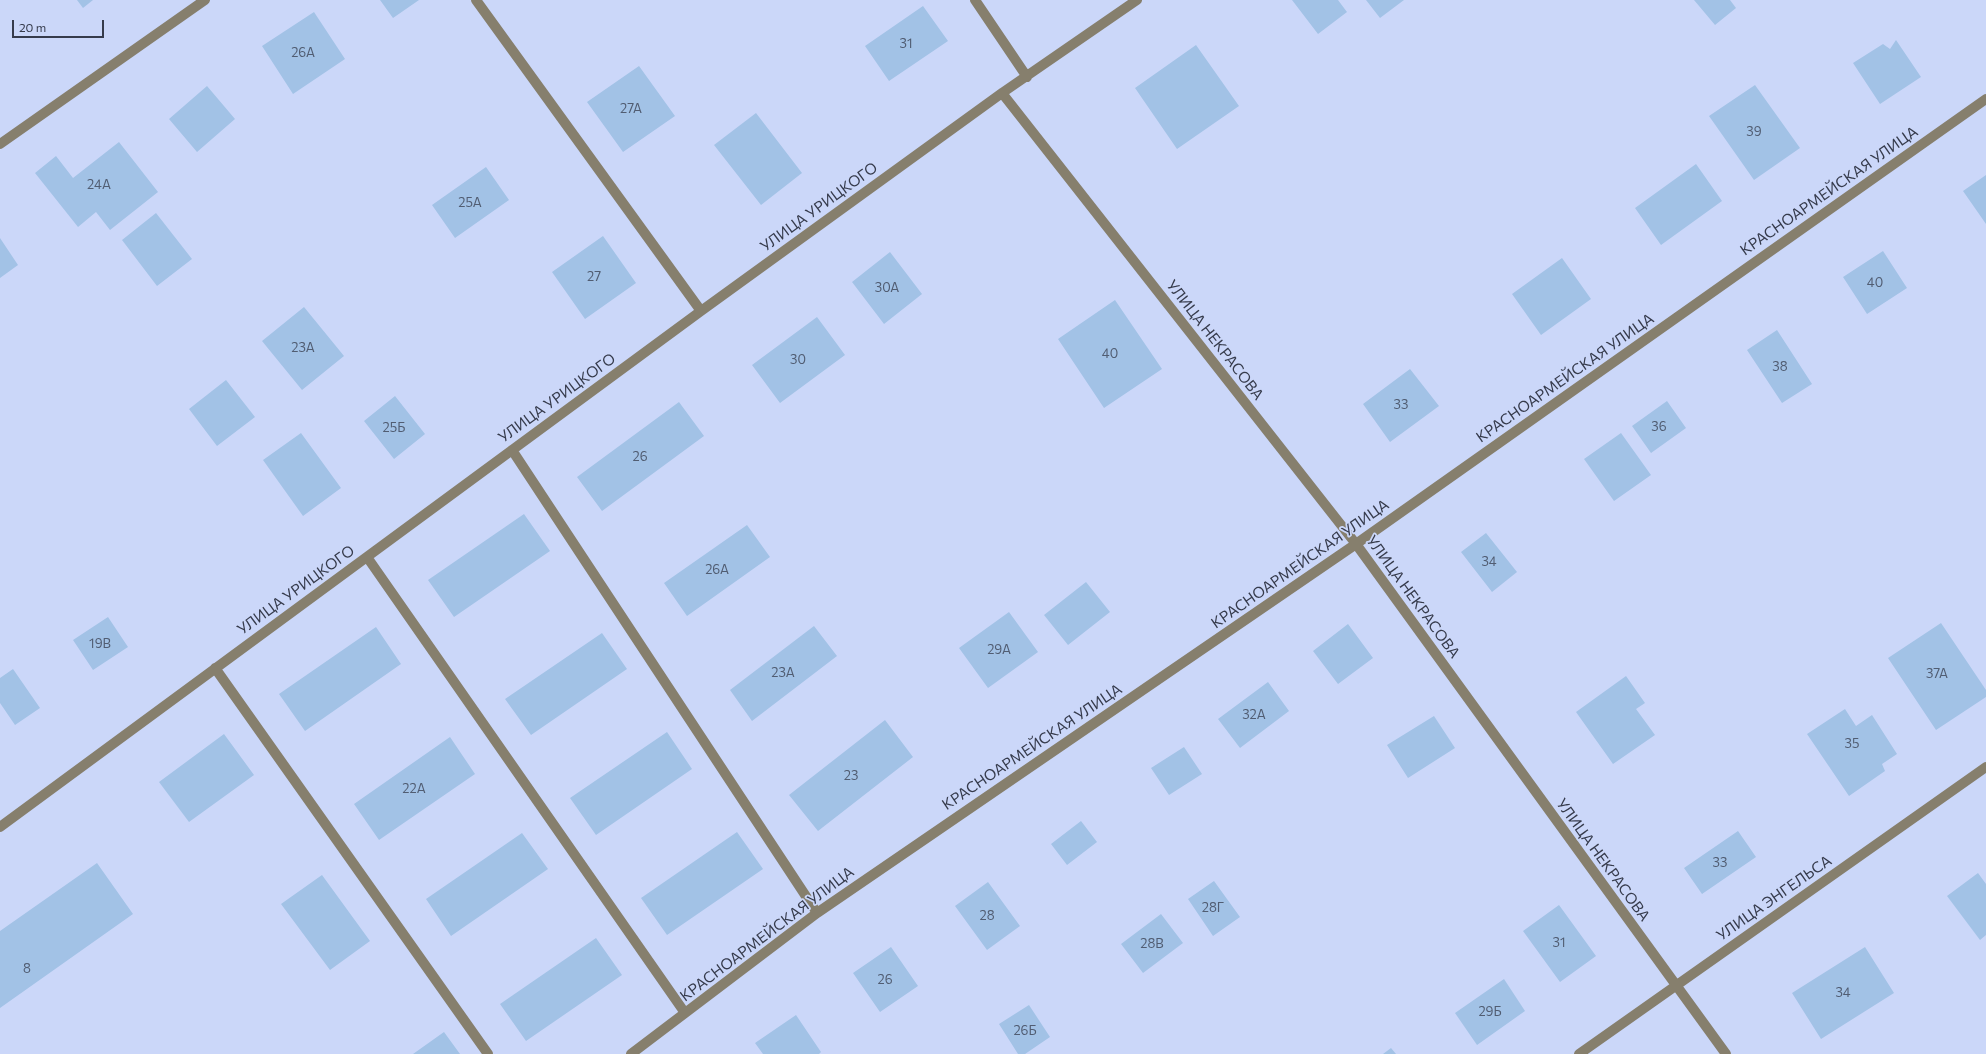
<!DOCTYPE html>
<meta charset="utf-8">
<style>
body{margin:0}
#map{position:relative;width:1986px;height:1054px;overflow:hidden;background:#cbd7f9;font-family:Commissioner,sans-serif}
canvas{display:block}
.scale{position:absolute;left:12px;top:20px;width:92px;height:18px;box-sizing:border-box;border:2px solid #363b4c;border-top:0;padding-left:5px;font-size:12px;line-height:14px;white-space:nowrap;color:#363b4c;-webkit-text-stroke:3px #cbd7f9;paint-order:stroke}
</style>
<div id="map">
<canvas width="1986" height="1054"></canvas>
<div class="scale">20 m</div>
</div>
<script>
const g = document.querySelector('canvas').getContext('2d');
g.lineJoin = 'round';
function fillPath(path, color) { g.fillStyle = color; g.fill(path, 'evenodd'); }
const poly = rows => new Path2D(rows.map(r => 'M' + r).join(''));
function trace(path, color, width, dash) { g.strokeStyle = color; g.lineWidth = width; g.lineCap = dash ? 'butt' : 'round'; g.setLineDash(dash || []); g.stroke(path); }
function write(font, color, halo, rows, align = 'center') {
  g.font = font + ' Commissioner,sans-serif'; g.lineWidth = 3.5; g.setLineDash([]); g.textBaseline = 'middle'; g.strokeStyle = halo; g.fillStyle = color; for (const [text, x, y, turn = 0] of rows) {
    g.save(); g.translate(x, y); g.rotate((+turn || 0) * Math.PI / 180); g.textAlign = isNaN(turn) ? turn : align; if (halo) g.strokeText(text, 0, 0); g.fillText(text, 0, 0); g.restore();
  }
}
fillPath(poly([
 [77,0,93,0,83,8],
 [380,0,419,0,393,18],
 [1292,0,1338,0,1347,12,1318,34],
 [1366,0,1404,0,1380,18],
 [1694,0,1730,0,1736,8,1715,25],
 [923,6,948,41,889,81,865,46],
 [314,12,345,59,293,94,262,46],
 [1896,40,1921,77,1880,104,1853,63,1883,44,1890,49],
 [1196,45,1239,106,1177,149,1135,88],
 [639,66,675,116,623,152,587,102],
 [1755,85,1800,148,1754,180,1709,116],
 [207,86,235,119,197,152,169,119],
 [756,113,802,173,761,205,714,145],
 [119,142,158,192,110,230,96,212,78,227,35,173,56,156,73,178],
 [1696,164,1722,201,1661,245,1635,208],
 [486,167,509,200,455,238,432,205],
 [1986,175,1986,224,1963,191],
 [156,213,192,259,157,286,122,240],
 [603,236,636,283,585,319,552,272],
 [0,238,18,265,0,278],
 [1883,251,1907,288,1867,314,1843,277],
 [890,252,922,294,884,324,852,282],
 [1562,258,1591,299,1541,335,1512,294],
 [1115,300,1162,369,1104,408,1058,339],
 [304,307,344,356,302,390,262,341],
 [817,317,845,355,780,403,752,365],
 [1777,330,1812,384,1782,403,1747,350],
 [1410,369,1439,406,1390,442,1363,404],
 [226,380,255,417,217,446,189,409],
 [395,396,425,434,394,459,364,421],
 [1667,401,1686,428,1651,453,1632,426],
 [679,402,704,436,602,511,577,477],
 [301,433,341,488,303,516,263,460],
 [1621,433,1651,475,1614,501,1584,459],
 [524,514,550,551,454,617,428,580],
 [747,525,770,557,687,616,664,583],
 [1486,533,1517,572,1492,592,1461,552],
 [1086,582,1110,612,1068,645,1044,615],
 [1009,612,1038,652,988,688,959,648],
 [108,617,128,647,93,670,73,640],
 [1941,623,1986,690,1986,697,1936,730,1888,658],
 [1348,624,1373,658,1338,684,1313,651],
 [814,626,837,656,752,721,730,690],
 [376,627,401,664,305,731,279,694],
 [602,633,627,669,531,735,505,699],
 [13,669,40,708,15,725,0,703,0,678],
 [1626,676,1645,703,1636,709,1655,735,1613,764,1576,712],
 [1268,682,1289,711,1240,748,1218,719],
 [1845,709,1856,726,1872,715,1897,754,1882,764,1885,771,1849,796,1807,734],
 [1434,716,1455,748,1408,778,1387,745],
 [885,720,913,757,818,831,789,795],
 [667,732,692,769,596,835,570,798],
 [224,734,254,775,189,822,159,782],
 [450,737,475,774,379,840,354,804],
 [1184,747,1202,774,1169,795,1151,768],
 [1081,821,1097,842,1067,865,1051,844],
 [1738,831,1756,857,1702,894,1684,868],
 [737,832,763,869,667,935,641,898],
 [522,833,548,869,451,936,426,899],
 [97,863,133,914,0,1008,0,931],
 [1978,873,1986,884,1986,935,1980,940,1947,896],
 [322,875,370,941,330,970,281,904],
 [1214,881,1240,917,1213,936,1188,899],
 [988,882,1020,926,987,950,955,906],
 [1559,905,1596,956,1560,982,1523,931],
 [1161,914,1183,943,1143,973,1121,944],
 [596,938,622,975,526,1041,500,1004],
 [891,947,918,986,880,1012,853,973],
 [1865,947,1894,993,1821,1039,1792,993],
 [1504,979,1525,1011,1477,1045,1455,1013],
 [1029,1005,1050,1037,1025,1054,1018,1054,999,1024],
 [796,1015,821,1052,819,1054,763,1054,755,1043],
 [444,1032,460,1054,413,1054],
 [1391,1048,1396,1054,1383,1054]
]), '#a2c2e6');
trace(poly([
 [476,0,701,311],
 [975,0,1027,77],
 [1002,93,1356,544,1726,1054],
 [0,144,205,0],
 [512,450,817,913],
 [367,557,685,1013],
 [215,668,488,1054],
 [0,827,701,311,1002,93,1137,0],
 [631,1054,817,913,1356,544,1986,99],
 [1579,1054,1986,767]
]), '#867f6d', 10);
write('13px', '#515d72', null, [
 ["31",906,44],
 ["26А",303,53],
 ["27А",631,109],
 ["39",1754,132],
 ["24А",99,185],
 ["25А",470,203],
 ["27",594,277],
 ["40",1875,283],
 ["30А",887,288],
 ["23А",303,348],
 ["40",1110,354],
 ["30",798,360],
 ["38",1780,367],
 ["33",1401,405],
 ["36",1659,427],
 ["25Б",394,428],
 ["26",640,457],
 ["34",1489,562],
 ["26А",717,570],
 ["19В",100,644],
 ["29А",999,650],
 ["23А",783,673],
 ["37А",1937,674],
 ["32А",1254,715],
 ["35",1852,744],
 ["23",851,776],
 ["22А",414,789],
 ["33",1720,863],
 ["28Г",1213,908],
 ["28",987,916],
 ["31",1559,943],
 ["28В",1152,944],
 ["8",27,969],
 ["26",885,980],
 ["34",1843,993],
 ["29Б",1490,1012],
 ["26Б",1025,1031]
]);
write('15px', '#363b4c', '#cbd7f9', [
 ["КРАСНОАРМЕЙСКАЯ УЛИЦА",1829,191,-35],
 ["УЛИЦА УРИЦКОГО",819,207,-36],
 ["УЛИЦА НЕКРАСОВА",1215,340,52],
 ["КРАСНОАРМЕЙСКАЯ УЛИЦА",1565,378,-35],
 ["УЛИЦА УРИЦКОГО",557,398,-36],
 ["КРАСНОАРМЕЙСКАЯ УЛИЦА",1300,564,-35],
 ["УЛИЦА УРИЦКОГО",296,590,-36],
 ["УЛИЦА НЕКРАСОВА",1413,597,54],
 ["КРАСНОАРМЕЙСКАЯ УЛИЦА",1032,747,-34],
 ["УЛИЦА НЕКРАСОВА",1603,860,54],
 ["УЛИЦА ЭНГЕЛЬСА",1774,898,-35],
 ["КРАСНОАРМЕЙСКАЯ УЛИЦА",767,934,-37]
]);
</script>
